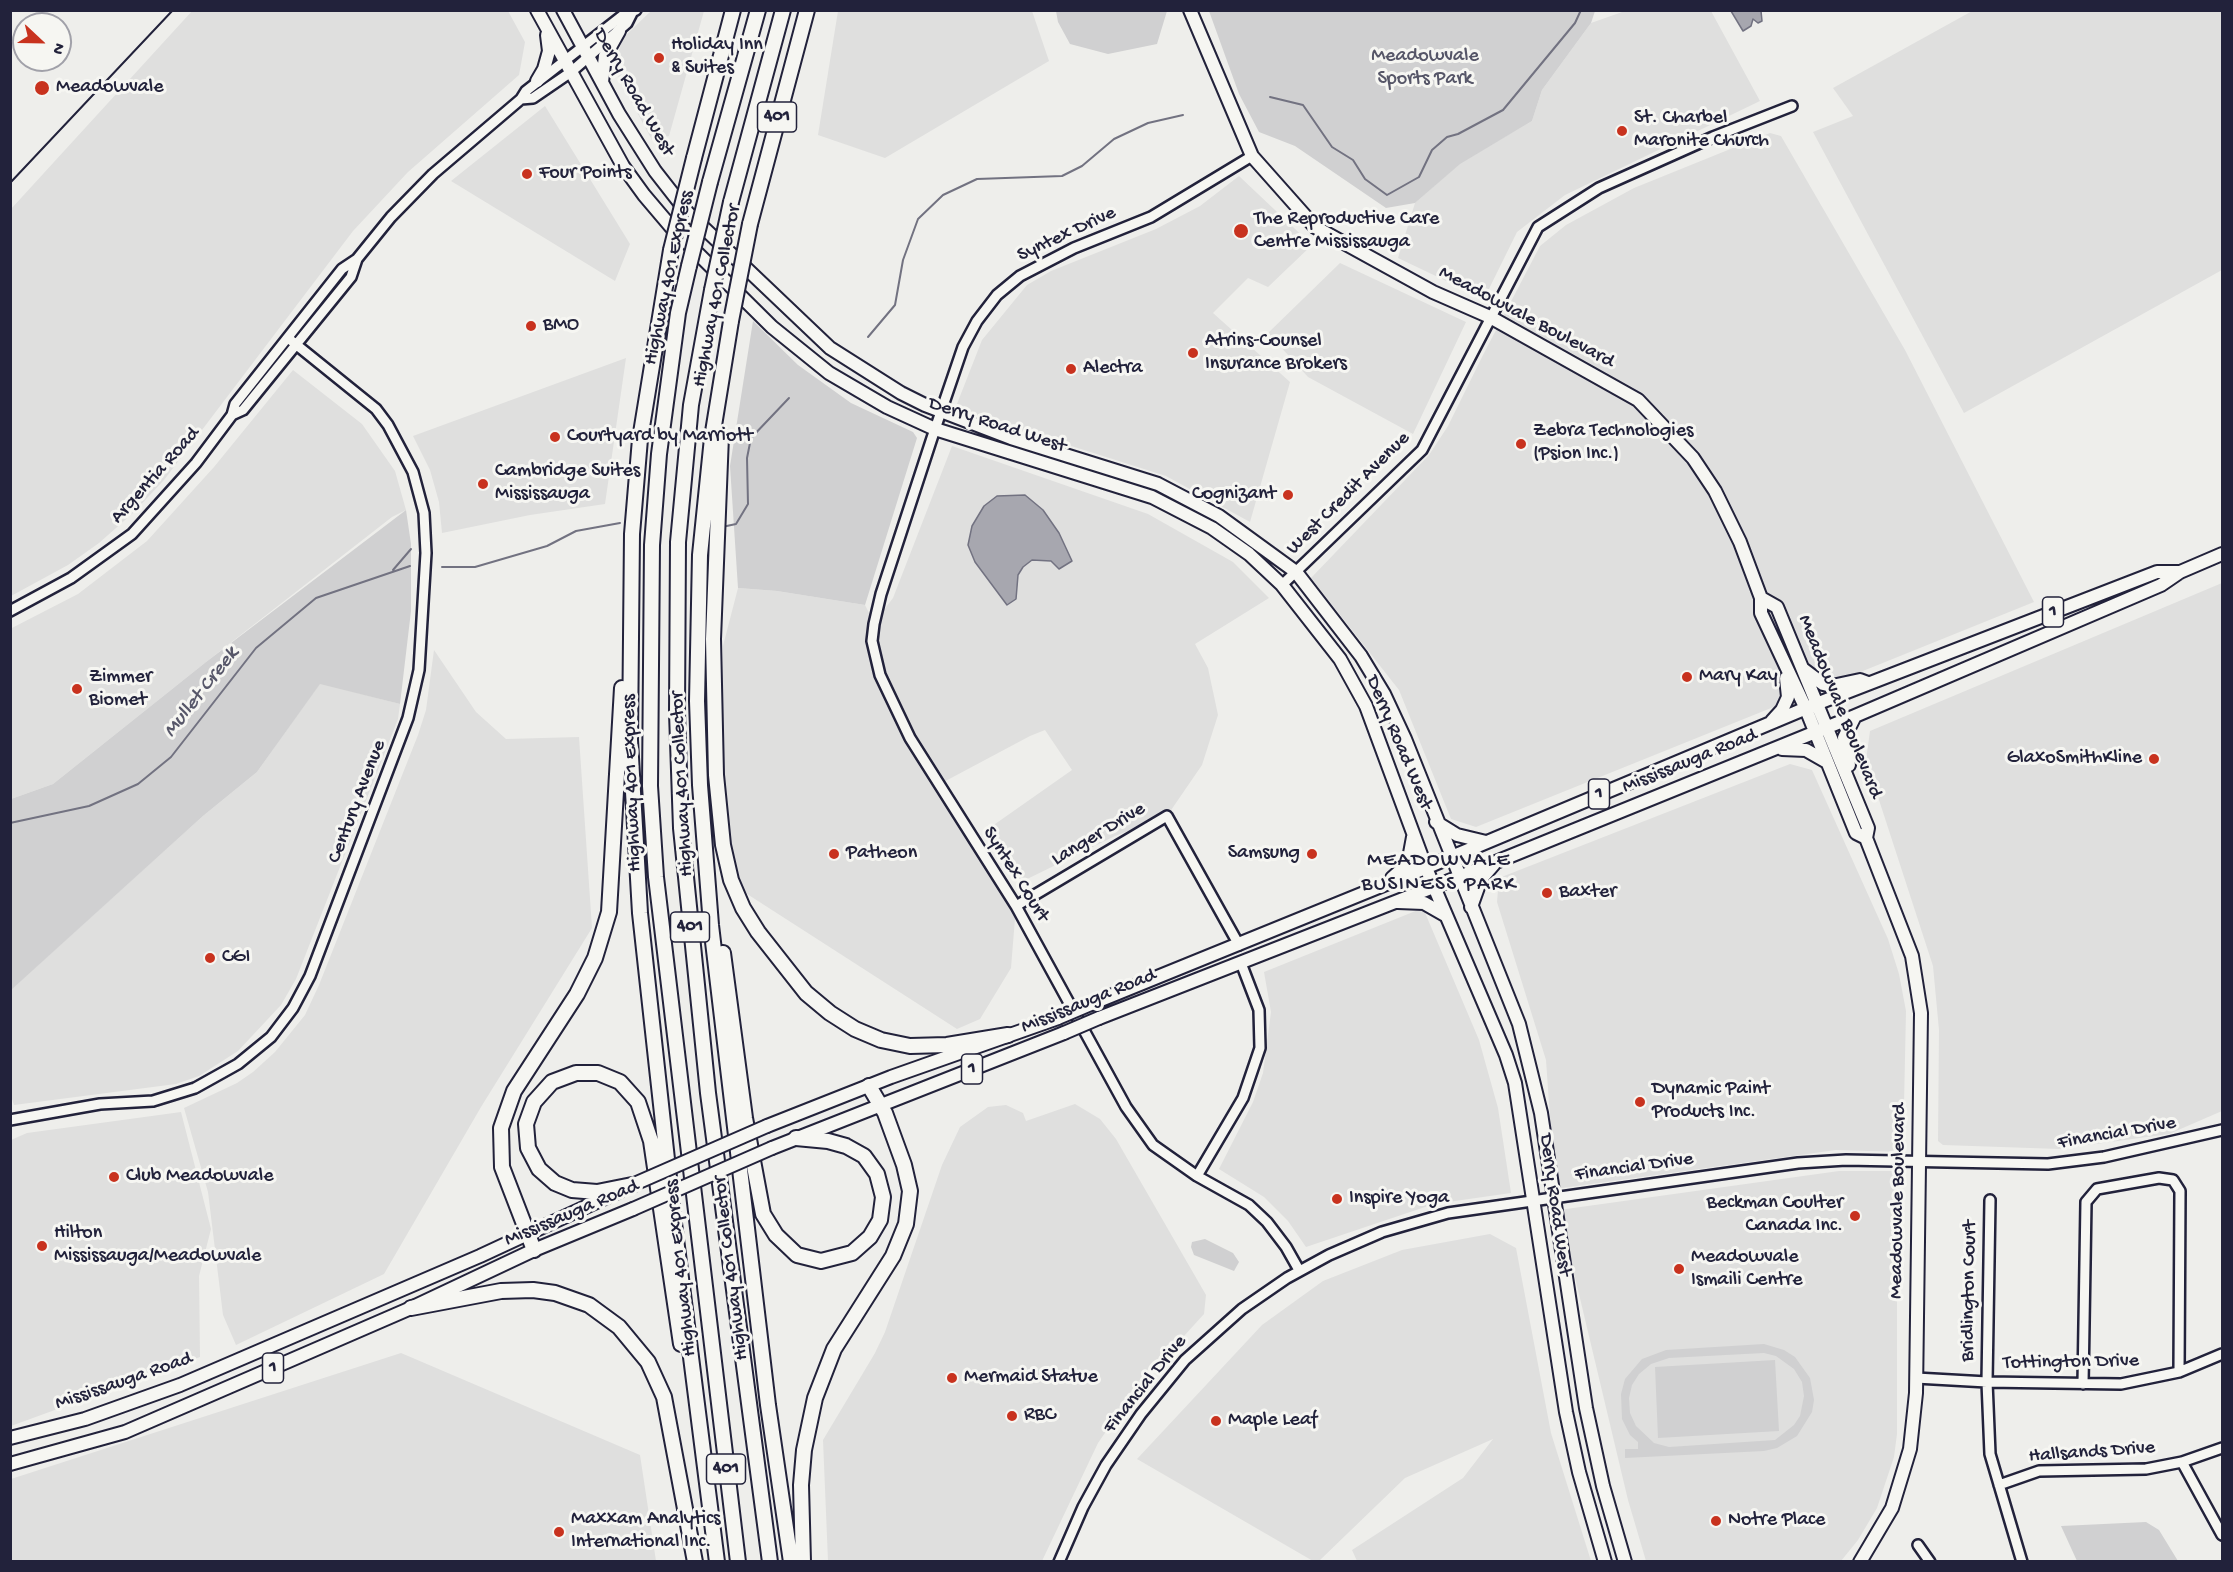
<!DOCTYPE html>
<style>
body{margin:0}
#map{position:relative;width:2233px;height:1572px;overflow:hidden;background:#eeeeeb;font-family:"Gochi Hand",sans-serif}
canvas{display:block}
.frame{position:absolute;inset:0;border:12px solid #22223b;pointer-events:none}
.north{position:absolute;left:12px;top:12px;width:60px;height:60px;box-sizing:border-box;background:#f6f6f2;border:2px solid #a1a1a9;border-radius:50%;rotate:112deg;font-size:16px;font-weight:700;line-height:24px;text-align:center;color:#22223b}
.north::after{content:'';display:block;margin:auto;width:21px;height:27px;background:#c8321e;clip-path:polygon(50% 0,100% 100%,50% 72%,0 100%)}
</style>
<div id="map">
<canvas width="2233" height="1572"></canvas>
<div class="frame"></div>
<div class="north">N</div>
</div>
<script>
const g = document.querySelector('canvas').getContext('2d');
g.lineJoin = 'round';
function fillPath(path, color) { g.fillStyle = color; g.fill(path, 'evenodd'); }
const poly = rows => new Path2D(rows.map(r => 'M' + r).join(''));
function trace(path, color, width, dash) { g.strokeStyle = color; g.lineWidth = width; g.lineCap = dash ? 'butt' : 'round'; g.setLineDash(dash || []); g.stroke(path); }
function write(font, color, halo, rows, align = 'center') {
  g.font = font + ' "Gochi Hand",sans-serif'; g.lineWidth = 6; g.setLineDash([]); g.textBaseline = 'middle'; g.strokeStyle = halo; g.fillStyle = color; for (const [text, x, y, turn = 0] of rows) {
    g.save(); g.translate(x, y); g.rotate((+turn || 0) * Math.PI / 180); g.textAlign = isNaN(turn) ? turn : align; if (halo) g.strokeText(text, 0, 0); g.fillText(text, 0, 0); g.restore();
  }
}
fillPath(poly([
 [193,10,508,11,525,42,519,75,408,172,353,231,164,480,133,513,99,543,68,565,11,596,11,209],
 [652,10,704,11,669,136,652,140,619,79,615,62,623,38],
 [1974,10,2222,11,2222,270,1964,413,1813,132,1853,116,1833,88],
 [838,11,1032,11,1049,61,885,158,818,135],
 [1625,11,1711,11,1760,101,1565,195,1517,232,1484,299,1398,258,1415,203,1460,163,1532,121,1542,90,1591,23],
 [545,106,630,244,615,281,451,181],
 [1770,133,1781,136,1905,350,2034,602,1476,827,1451,819,1399,690,1311,578,1429,455,1448,426,1483,355,1540,246,1566,225,1634,188],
 [1239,176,1312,245,1268,287,1248,278,1213,313,1290,382,1250,522,1166,476,955,409,982,340,1027,285,1051,271,1156,229,1200,206],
 [1340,263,1466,322,1413,434,1308,377,1268,333],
 [626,358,605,504,530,515,442,533,439,502,430,470,413,436],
 [293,370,362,424,395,471,406,510,392,517,206,662,53,784,11,799,10,629,78,594,147,541,214,467],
 [952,446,1148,514,1233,562,1269,598,1195,644,1208,668,1218,715,1202,765,1167,816,1115,836,1021,882,988,829,1072,770,1045,730,1030,736,938,785,1016,906,1011,968,980,1019,957,1029,730,883,722,854,723,646,738,588,777,591,865,605,874,623,893,598],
 [2222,583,2222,1111,2169,1134,2059,1149,1943,1145,1938,1141,1939,1030,1933,966,1866,760,1870,731],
 [434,650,476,712,506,739,579,737,592,928,481,1107,384,1274,236,1345,223,1315,208,1192,184,1108,237,1083,253,1072,275,1052,305,1015,319,985,418,735,426,710],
 [320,683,400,704,398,719,296,979,281,1005,238,1051,199,1076,176,1084,14,1105,10,1093,10,990,203,816,257,772],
 [1790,764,1812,770,1888,939,1899,974,1906,1011,1903,1152,1836,1150,1555,1189,1546,1060,1497,902,1499,878],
 [1423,908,1479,1040,1498,1108,1511,1193,1434,1204,1306,1247,1288,1221,1264,1197,1219,1169,1253,1102,1263,1073,1271,1012,1264,972],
 [1075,1104,1100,1119,1116,1139,1206,1295,1204,1314,1134,1391,1098,1443,1042,1561,828,1561,823,1440,875,1353,885,1332,942,1165,960,1127,988,1107,1006,1105,1023,1113,1026,1121],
 [181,1112,211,1229,199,1276,200,1357,11,1426,11,1140,27,1133],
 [1839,1171,1897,1171,1897,1434,1894,1457,1877,1508,1858,1540,1841,1561,1646,1561,1628,1500,1559,1210],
 [1490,1234,1516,1248,1551,1433,1591,1561,1357,1561,1352,1550,1463,1478,1493,1439,1405,1478,1319,1561,1313,1561,1137,1459,1262,1325,1323,1281,1402,1250],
 [401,1353,640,1455,656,1561,11,1561,11,1479]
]), '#dfdfde');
fillPath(poly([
 [1056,11,1166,10,1167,11,1157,44,1108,54,1070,44,1058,22],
 [1209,11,1209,10,1595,11,1591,23,1542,90,1532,121,1460,164,1415,203,1386,208,1295,146,1259,132,1239,94],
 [753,321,798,365,851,403,913,432,917,438,865,605,777,591,738,588,730,466],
 [406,510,411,544,411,611,400,704,320,684,257,772,203,816,11,990,11,799,53,784,206,662],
 [1205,1239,1233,1253,1239,1262,1234,1271,1194,1255,1191,1247,1192,1242],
 [1764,1344,1784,1350,1795,1357,1810,1378,1814,1400,1812,1412,1797,1436,1777,1448,1764,1451,1625,1458,1625,1449,1638,1449,1638,1442,1630,1435,1622,1419,1621,1394,1625,1379,1642,1359,1666,1350],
 [1764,1353,1776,1356,1794,1369,1802,1382,1804,1396,1800,1416,1794,1425,1775,1440,1669,1447,1654,1443,1636,1426,1630,1413,1629,1398,1632,1385,1639,1374,1651,1364,1669,1358],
 [1775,1360,1779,1431,1658,1438,1655,1367],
 [2146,1522,2159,1530,2178,1561,2077,1561,2061,1526]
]), '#d0d0d1');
const water = poly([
 [1731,11,1761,11,1762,21,1758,23,1753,19,1751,26,1743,31,1731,11],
 [1025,495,1043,510,1059,533,1072,561,1059,569,1051,561,1032,560,1023,567,1018,575,1016,599,1007,605,975,562,968,545,972,526,984,506,997,496,1025,495]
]);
fillPath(water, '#a7a7af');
trace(water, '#727281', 1.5);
trace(poly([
 [1270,97,1303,105,1332,147,1353,160,1365,179,1387,195,1419,177,1432,150,1447,137,1458,134,1503,110,1575,23,1581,10],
 [868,337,895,305,903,260,918,219,943,195,977,179,1062,176,1082,166,1114,139,1148,123,1183,115],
 [722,527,736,524,748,504,747,458,751,438,789,398],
 [442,567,475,567,547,546,576,531,620,523],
 [393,570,411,549],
 [10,823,89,806,138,784,171,757,256,648,316,598,410,566]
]), '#727281', 2);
const minor = poly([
 [521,99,533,98,571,72,627,23,632,13],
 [1252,156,1151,217,1074,248,1020,276,997,295,977,321,963,347,932,438,881,594,874,624,872,641,880,675,910,738,1016,906,1126,1107,1153,1145,1197,1176,1249,1205,1267,1222,1286,1247,1299,1270],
 [232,415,243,410,351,277,357,259],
 [1282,585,1422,450,1538,227,1599,188,1713,137,1792,106],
 [10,611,71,578,132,534,196,463,232,415,235,404,342,269,357,259,391,217,433,174,521,99,526,91,622,16,636,10],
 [1016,906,1167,816,1239,945],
 [10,1120,100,1104,153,1101,195,1088,238,1064,271,1037,293,1008,310,976,408,718,419,670,426,553,424,513,413,472,388,425,376,409,288,338],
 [1197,1176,1243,1098,1260,1048,1259,1010,1241,963],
 [1990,1200,1987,1382,1990,1454,2022,1562],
 [1916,1378,1987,1382,2121,1384,2179,1372,2222,1354],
 [2083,1384,2086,1202,2097,1189,2159,1178,2173,1180,2180,1191,2179,1372],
 [2182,1462,2222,1535],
 [1999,1485,2039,1471,2146,1469,2182,1462,2222,1448],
 [1918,1545,1930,1562],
 [1059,1562,1083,1507,1106,1465,1141,1414,1185,1360,1242,1309,1287,1278,1329,1255,1382,1232,1448,1213,1798,1163,1846,1160,2048,1164,2104,1157,2222,1130]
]);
const major = poly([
 [537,10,623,166,644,195,672,228,772,327,829,373,887,407,935,429,1152,497,1212,528,1249,554,1282,585,1340,659,1366,706,1426,868,1506,1055,1515,1083,1566,1412,1579,1472,1605,1562],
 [563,10,619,114,655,171,687,212,830,348,901,393,925,405,1011,438,1158,484,1219,516,1296,572,1361,656,1384,694,1405,739,1519,1024,1541,1113,1586,1408,1603,1486,1625,1562],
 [1190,10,1252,156,1315,227,1433,292,1490,317,1638,400,1693,458,1715,491,1740,542,1761,598,1761,613,1806,709,1856,833,1866,838],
 [537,81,544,69,549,51,547,35],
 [602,82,605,56,619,31],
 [1761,598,1777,607,1868,828,1866,838,1912,956,1921,1013,1916,1393,1910,1449,1892,1508,1860,1562],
 [1803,669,1823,684,1832,686,1860,680,1868,683],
 [1772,721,1782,710,1788,697,1786,678],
 [1782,749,1806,750,1827,762],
 [1849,765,1844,738,1855,716],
 [1436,822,1457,835,1486,842],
 [1392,878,1408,864,1413,837],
 [1398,902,1424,903,1445,915],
 [1471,907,1481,879,1494,864],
 [1091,1004,1418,871,1816,704,2157,572,2180,572],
 [1099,1018,1459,877,1855,716,2161,585,2180,572,2222,554],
 [767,1126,891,1077,1058,1018],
 [772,1148,1064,1033],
 [10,1438,85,1419,180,1385,480,1256,620,1191],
 [10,1464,125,1432,411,1308,534,1250,633,1209]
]);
const highway = poly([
 [694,158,733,10],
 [710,182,758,10],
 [731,202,783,10],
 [750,224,807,10],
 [671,250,640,439,632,534,630,740,640,913,674,1223,717,1562],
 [689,266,678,313,659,454,652,545,650,786,656,877,738,1562],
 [712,290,691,405,678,542,677,713,681,828,708,1093,770,1562],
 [731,321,712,438,700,555,697,701,700,785,711,925,768,1405,791,1562],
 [721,436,713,639,716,775,723,845,731,880,743,908,758,932,806,993,830,1013,855,1029,881,1040,910,1046,947,1045,1008,1035],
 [723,953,745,1118,763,1214,776,1235,797,1255,821,1261,852,1253,870,1237,880,1220,883,1197,877,1174,864,1156,846,1146,828,1141,796,1138],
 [632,1185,597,1192,572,1190,555,1183,539,1169,528,1148,526,1124,534,1102,552,1082,576,1073,598,1073,620,1082,638,1102,651,1141,681,1344],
 [534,1250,502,1167,501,1128,514,1091,577,994,595,958,609,912,622,688],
 [411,1308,501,1291,533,1290,555,1293,589,1305,619,1327,648,1362,664,1397,695,1562],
 [803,1562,801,1485,804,1450,815,1398,834,1349,893,1256,906,1224,910,1191,904,1165,885,1113,869,1086]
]);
trace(minor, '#22223b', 14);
trace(major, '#22223b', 16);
trace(highway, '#22223b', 18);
trace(minor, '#f6f6f2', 9);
trace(major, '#f6f6f2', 12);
trace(highway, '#f6f6f2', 14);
trace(poly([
 [10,183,173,10]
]), '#22223b', 2);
const majorBridge = poly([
 [1058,1018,1091,1004],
 [1064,1033,1099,1018],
 [632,1185,767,1126],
 [633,1209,772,1148]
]);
const highwayBridge = poly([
 [671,250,694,158],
 [689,266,710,182],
 [712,290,731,202],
 [731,321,750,224]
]);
trace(majorBridge, '#22223b', 16, []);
trace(highwayBridge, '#22223b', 18, []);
trace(majorBridge, '#f6f6f2', 12);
trace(highwayBridge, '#f6f6f2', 14);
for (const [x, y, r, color] of [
 [659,58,6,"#c8321e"],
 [42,88,8,"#c8321e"],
 [1622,131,6,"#c8321e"],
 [527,174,6,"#c8321e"],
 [1241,231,8,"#c8321e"],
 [531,326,6,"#c8321e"],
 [1193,353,6,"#c8321e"],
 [1071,369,6,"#c8321e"],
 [555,437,6,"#c8321e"],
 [1521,444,6,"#c8321e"],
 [483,484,6,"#c8321e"],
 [1288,495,6,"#c8321e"],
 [1687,677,6,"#c8321e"],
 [77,689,6,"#c8321e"],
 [2154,759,6,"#c8321e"],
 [834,854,6,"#c8321e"],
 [1312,854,6,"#c8321e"],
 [1547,893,6,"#c8321e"],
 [210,958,6,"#c8321e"],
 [1640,1102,6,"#c8321e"],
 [114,1177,6,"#c8321e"],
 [1337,1199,6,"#c8321e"],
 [1855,1216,6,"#c8321e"],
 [42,1246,6,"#c8321e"],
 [1679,1269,6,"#c8321e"],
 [952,1378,6,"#c8321e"],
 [1012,1416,6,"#c8321e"],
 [1216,1421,6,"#c8321e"],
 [1716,1521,6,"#c8321e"],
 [559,1532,6,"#c8321e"]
]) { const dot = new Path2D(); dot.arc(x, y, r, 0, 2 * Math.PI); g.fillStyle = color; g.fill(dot); trace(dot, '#f6f6f2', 2); }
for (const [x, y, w] of [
 [777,117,39],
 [2053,612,21],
 [1599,794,21],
 [690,927,39],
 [972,1069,21],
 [273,1368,21],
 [726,1469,39]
]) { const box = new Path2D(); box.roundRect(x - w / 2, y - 15, w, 30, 4.5); g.fillStyle = '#f6f6f2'; g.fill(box); trace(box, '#22223b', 1.5); }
write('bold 18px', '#22223b', null, [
 ["401",777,117],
 ["1",2053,612],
 ["1",1599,794],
 ["401",690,927],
 ["1",972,1069],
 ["1",273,1368],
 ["401",726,1469]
]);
write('20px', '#22223b', '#f6f6f2', [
 ["Holiday Inn",671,46],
 ["& Suites",671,69],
 ["Meadowvale",56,88],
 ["St. Charbel",1634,119],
 ["Maronite Church",1634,142],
 ["Four Points",539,174],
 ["The Reproductive Care",1254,220],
 ["Centre Mississauga",1254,243],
 ["BMO",543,326],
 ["Atrins-Counsel",1205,342],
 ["Insurance Brokers",1205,365],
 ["Alectra",1083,369],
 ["Zebra Technologies",1533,432],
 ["(Psion Inc.)",1533,455],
 ["Courtyard by Marriott",567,437],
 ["Cambridge Suites",495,472],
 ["Mississauga",495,495],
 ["Cognizant",1276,495,"right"],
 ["Mary Kay",1699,677],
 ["Zimmer",89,678],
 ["Biomet",89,701],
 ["GlaxoSmithKline",2142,759,"right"],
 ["Patheon",846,854],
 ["Samsung",1300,854,"right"],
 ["Baxter",1559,893],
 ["CGI",222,958],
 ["Dynamic Paint",1652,1090],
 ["Products Inc.",1652,1113],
 ["Club Meadowvale",126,1177],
 ["Inspire Yoga",1349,1199],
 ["Beckman Coulter",1843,1204,"right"],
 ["Canada Inc.",1843,1227,"right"],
 ["Hilton",54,1234],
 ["Mississauga/Meadowvale",54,1257],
 ["Meadowvale",1691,1258],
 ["Ismaili Centre",1691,1281],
 ["Mermaid Statue",964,1378],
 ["RBC",1024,1416],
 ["Maple Leaf",1228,1421],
 ["Maxxam Analytics",571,1520],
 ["International Inc.",571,1543],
 ["Notre Place",1728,1521]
], 'left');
write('20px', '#565668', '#f6f6f2', [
 ["Meadowvale",1425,57],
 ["Sports Park",1425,80]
]);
write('20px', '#22223b', '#f6f6f2', [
 ["Derry Road West",633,93,60],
 ["Syntex Drive",1067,235,-25],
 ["Highway 401 Express",670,278,-78],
 ["Highway 401 Collector",718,296,-79],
 ["Meadowvale Boulevard",1526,318,28],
 ["Derry Road West",997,426,18],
 ["Argentia Road",156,476,-48],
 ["West Credit Avenue",1349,494,-45],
 ["Meadowvale Boulevard",1839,707,68],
 ["Derry Road West",1398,743,67],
 ["Mississauga Road",1690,762,-22],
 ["Highway 401 Express",633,783,-92],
 ["Highway 401 Collector",683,784,-93],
 ["Century Avenue",358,802,-69],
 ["Langer Drive",1099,835,-31],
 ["Syntex Court",1015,875,58],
 ["Mississauga Road",1089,1002,-22],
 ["Financial Drive",2117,1134,-10],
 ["Financial Drive",1634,1168,-8],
 ["Meadowvale Boulevard",1899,1201,-89],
 ["Derry Road West",1554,1205,82],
 ["Mississauga Road",572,1214,-23],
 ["Highway 401 Express",682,1268,-96],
 ["Highway 401 Collector",732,1268,-97],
 ["Bridlington Court",1970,1291,-89],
 ["Tottington Drive",2071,1363,-1],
 ["Mississauga Road",124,1382,-19],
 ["Financial Drive",1146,1385,-51],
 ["Hallsands Drive",2092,1453,-4]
]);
write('italic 21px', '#575769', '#f6f6f2', [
 ["Mullet Creek",202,693,-52]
]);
g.letterSpacing = '1.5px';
write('21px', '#22223b', '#f6f6f2', [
 ["MEADOWVALE",1439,862],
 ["BUSINESS PARK",1439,886]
]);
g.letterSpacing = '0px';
</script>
